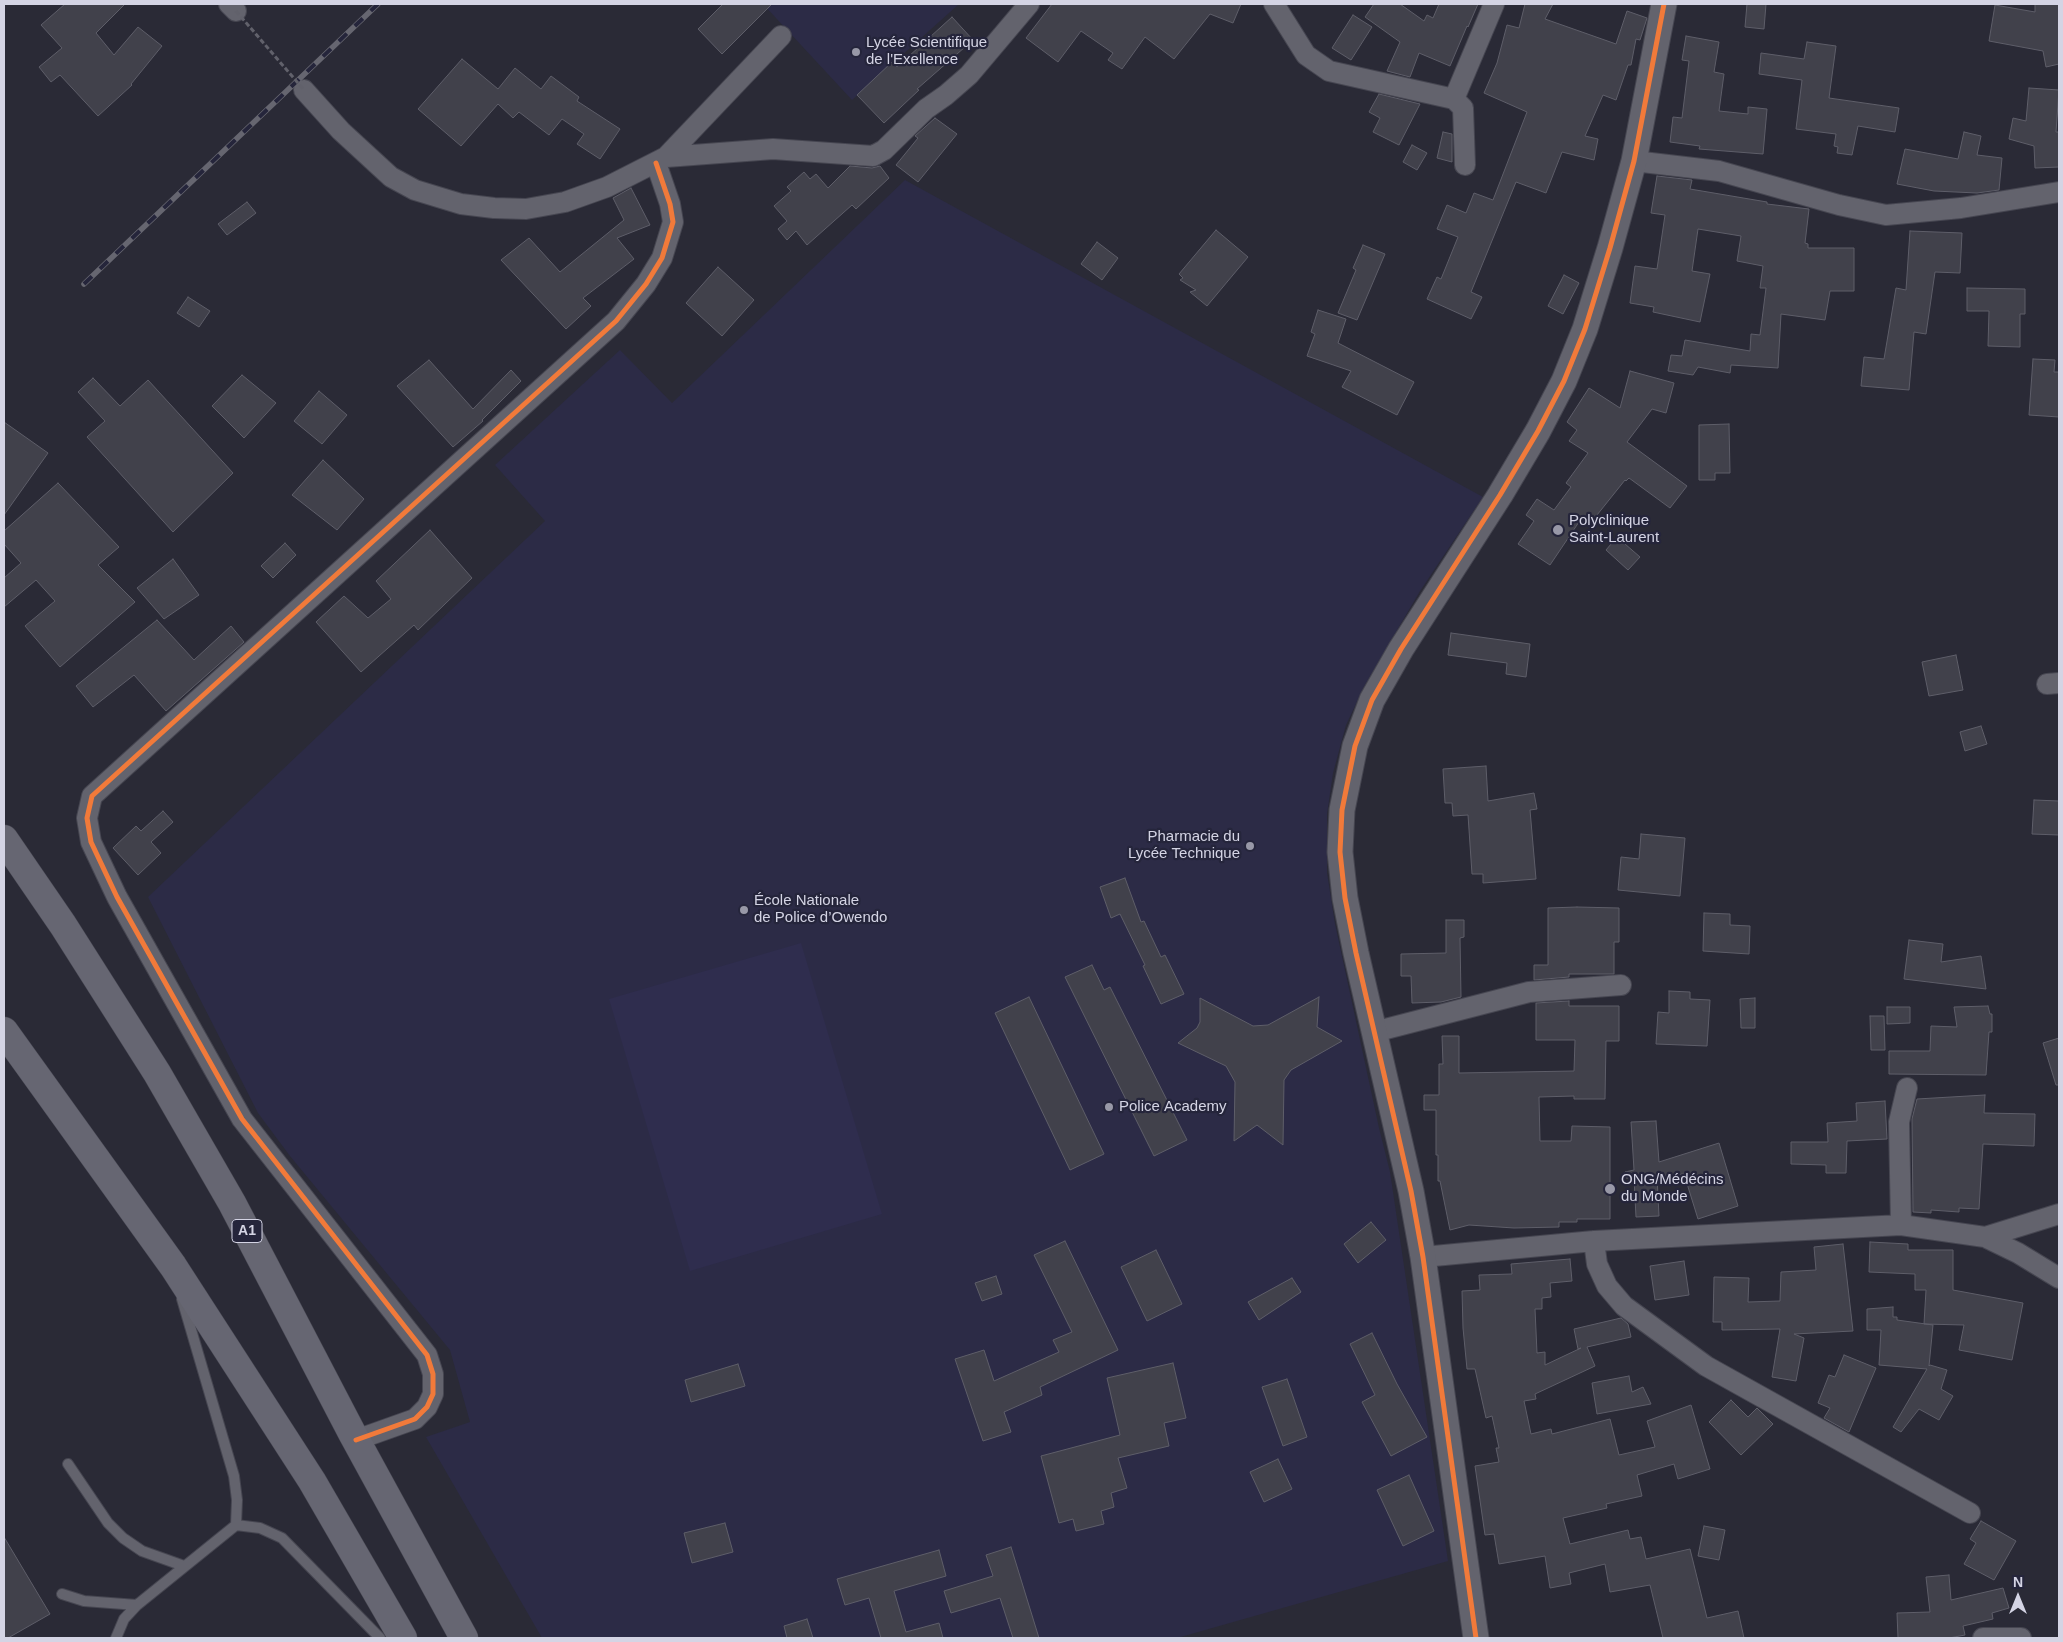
<!DOCTYPE html>
<meta charset="utf-8">
<style>
body{margin:0}
#map{position:relative;width:2063px;height:1642px;overflow:hidden;background:#2a2a36;font-family:Helvetica,sans-serif}
canvas{display:block}
.frame{position:absolute;inset:0;border:5px solid #d4d4e4;pointer-events:none}
.north{position:absolute;left:1993px;top:1572px;width:50px;height:50px;-webkit-text-stroke:4px #25253b;paint-order:stroke;rotate:0deg;font-size:14px;font-weight:700;line-height:20px;text-align:center;color:#d4d4e4}
.north::after{content:'';display:block;margin:auto;width:18px;height:22px;background:#d4d4e4;clip-path:polygon(50% 0,100% 100%,50% 72%,0 100%)}
</style>
<div id="map">
<canvas width="2063" height="1642"></canvas>
<div class="frame"></div>
<div class="north">N</div>
</div>
<script>
const g = document.querySelector('canvas').getContext('2d');
g.lineJoin = 'round';
function fillPath(path, color) { g.fillStyle = color; g.fill(path, 'evenodd'); }
const poly = rows => new Path2D(rows.map(r => 'M' + r).join(''));
function trace(path, color, width, dash) { g.strokeStyle = color; g.lineWidth = width; g.lineCap = dash ? 'butt' : 'round'; g.setLineDash(dash || []); g.stroke(path); }
function write(font, color, halo, rows, align = 'center') {
  g.font = font + ' Helvetica,sans-serif'; g.lineWidth = 4.5; g.setLineDash([]); g.textBaseline = 'middle'; g.strokeStyle = halo; g.fillStyle = color; for (const [text, x, y, turn = 0] of rows) {
    g.save(); g.translate(x, y); g.rotate((+turn || 0) * Math.PI / 180); g.textAlign = isNaN(turn) ? turn : align; if (halo) g.strokeText(text, 0, 0); g.fillText(text, 0, 0); g.restore();
  }
}
fillPath(poly([
 [763,4,959,4,852,100],
 [905,180,1483,497,1420,591,1365,685,1346,725,1333,773,1327,814,1327,873,1335,924,1379,1128,1390,1172,1448,1561,1177,1638,542,1638,426,1437,470,1422,450,1350,290,1156,258,1113,148,897,545,521,495,465,620,350,672,403]
]), '#2c2b46');
fillPath(poly([
 [801,943,882,1214,690,1271,609,999]
]), '#2f2d4e');
const building = poly([
 [65,4,125,4,96,33,114,55,138,27,162,46,131,84,132,85,98,116,60,75,51,82,39,67,62,48,41,25,65,4],
 [723,4,772,4,722,54,698,29,723,4],
 [1052,4,1241,4,1233,23,1210,14,1174,59,1145,37,1122,69,1108,60,1113,53,1081,31,1058,62,1026,38,1052,4],
 [1374,4,1400,4,1424,21,1427,15,1433,18,1439,4,1478,4,1468,27,1467,26,1450,66,1419,53,1410,77,1387,71,1400,42,1365,17,1374,4],
 [1525,4,1553,4,1545,19,1616,44,1627,11,1647,18,1640,40,1636,39,1631,65,1628,65,1616,100,1603,95,1585,136,1598,139,1594,160,1562,152,1546,193,1516,182,1471,292,1482,297,1471,319,1427,299,1437,277,1441,279,1458,237,1437,229,1447,205,1466,213,1474,193,1493,200,1527,112,1484,93,1497,63,1507,25,1519,28,1525,4],
 [1747,4,1766,4,1764,29,1745,27,1747,4],
 [2035,4,2059,4,2059,64,2046,67,2043,51,1989,41,1995,5,2035,12,2035,4],
 [1353,15,1372,27,1351,60,1332,48,1353,15],
 [952,17,973,40,917,89,919,90,884,123,857,95,892,62,897,67,952,17],
 [1686,36,1719,42,1714,72,1724,74,1719,111,1748,114,1748,107,1767,109,1763,154,1699,149,1700,146,1670,142,1673,117,1682,118,1689,61,1682,60,1686,36],
 [1807,42,1836,46,1829,98,1899,108,1895,132,1858,126,1852,155,1837,153,1838,147,1834,146,1836,134,1796,129,1802,80,1759,74,1761,53,1804,59,1807,42],
 [462,59,498,89,515,68,541,89,551,76,579,97,577,101,620,129,600,159,577,144,584,134,562,119,549,135,519,112,513,118,498,104,461,146,418,109,462,59],
 [2029,88,2059,90,2056,132,2059,132,2059,167,2035,168,2034,146,2009,139,2013,118,2026,121,2029,88],
 [1379,94,1420,104,1399,145,1373,132,1380,118,1369,112,1379,94],
 [935,118,957,134,918,182,896,165,918,138,915,136,935,118],
 [1443,132,1452,134,1452,162,1437,158,1443,132],
 [1964,132,1981,136,1977,155,2002,158,1999,190,1977,193,1934,191,1897,184,1905,149,1958,159,1964,132],
 [1412,145,1427,153,1417,170,1403,162,1412,145],
 [850,166,872,168,880,166,889,178,856,209,852,205,807,245,796,231,787,240,778,229,787,221,774,206,791,191,787,187,804,172,810,179,816,174,828,188,850,166],
 [1657,176,1692,180,1690,189,1767,202,1767,204,1809,209,1805,243,1808,244,1808,248,1854,248,1854,291,1830,291,1825,320,1781,314,1778,368,1731,365,1730,373,1698,367,1693,375,1668,371,1671,355,1682,356,1685,340,1750,351,1751,334,1760,335,1766,288,1760,288,1763,266,1737,261,1741,236,1698,229,1692,271,1710,274,1700,322,1653,312,1654,307,1630,303,1635,266,1657,269,1665,215,1651,213,1657,176],
 [631,188,650,225,617,238,634,259,583,298,591,306,566,329,501,260,529,238,560,272,624,220,613,198,631,188],
 [247,202,256,213,227,235,218,224,247,202],
 [1216,230,1248,257,1207,306,1190,292,1196,290,1180,280,1183,278,1179,274,1216,230],
 [1910,231,1962,233,1960,273,1935,272,1926,334,1914,332,1909,390,1861,386,1864,357,1884,359,1896,288,1906,290,1910,231],
 [1097,242,1118,258,1102,280,1081,264,1097,242],
 [1363,245,1385,254,1357,320,1338,313,1356,270,1353,268,1363,245],
 [718,267,754,300,722,336,686,303,718,267],
 [1564,275,1579,283,1563,314,1548,306,1564,275],
 [1967,288,2025,289,2025,314,2020,314,2020,347,1988,346,1989,311,1967,311,1967,288],
 [188,297,210,311,199,327,177,313,188,297],
 [1318,310,1346,319,1338,343,1414,382,1397,415,1342,387,1351,371,1307,356,1315,334,1311,332,1318,310],
 [2033,359,2055,360,2054,372,2059,372,2059,417,2029,415,2033,359],
 [429,360,473,409,511,370,521,381,482,420,483,421,453,447,397,386,429,360],
 [1630,371,1674,383,1666,413,1652,409,1627,442,1687,486,1670,508,1629,478,1626,481,1625,480,1589,525,1581,519,1550,565,1518,544,1534,521,1526,515,1537,499,1554,510,1571,487,1566,483,1588,453,1569,441,1577,430,1567,422,1589,388,1620,408,1630,371],
 [242,375,276,403,244,438,212,406,242,375],
 [93,378,120,406,148,380,233,473,173,532,87,437,105,421,78,392,93,378],
 [319,391,347,415,322,444,294,421,319,391],
 [4,422,48,453,4,515,4,422],
 [1729,424,1730,473,1715,473,1715,480,1699,480,1699,425,1729,424],
 [323,460,364,499,337,530,292,495,323,460],
 [58,483,119,547,98,565,135,602,60,667,25,626,55,601,36,580,4,607,4,578,21,563,4,544,4,531,58,483],
 [430,530,472,578,418,630,414,625,361,672,316,622,344,596,368,618,391,599,376,581,430,530],
 [1617,537,1640,557,1628,570,1606,550,1617,537],
 [285,543,296,555,273,578,261,566,285,543],
 [173,559,199,595,164,619,137,588,173,559],
 [157,620,194,660,231,626,244,642,166,711,134,675,93,707,76,686,157,620],
 [1451,633,1530,644,1526,677,1506,674,1507,663,1448,655,1451,633],
 [1956,655,1963,690,1929,696,1922,662,1956,655],
 [1981,726,1987,744,1965,751,1960,732,1981,726],
 [1486,766,1488,801,1534,793,1537,809,1530,810,1536,879,1483,883,1483,874,1472,874,1468,815,1453,816,1452,803,1445,803,1443,769,1486,766],
 [2034,800,2059,801,2059,835,2032,834,2034,800],
 [163,811,173,822,151,842,161,853,138,875,113,848,136,826,141,831,163,811],
 [1641,834,1685,838,1680,896,1618,890,1621,857,1639,859,1641,834],
 [1125,878,1141,922,1144,921,1161,957,1165,955,1184,994,1161,1004,1143,966,1145,965,1120,914,1111,918,1100,887,1125,878],
 [1577,907,1619,908,1619,942,1614,942,1614,974,1569,974,1569,977,1534,980,1534,965,1548,965,1548,908,1577,907],
 [1704,913,1730,914,1730,925,1750,926,1749,954,1703,951,1704,913],
 [1446,920,1464,920,1464,937,1460,938,1461,997,1441,1002,1412,1003,1411,976,1401,976,1401,954,1446,953,1446,920],
 [1909,940,1943,944,1941,962,1981,956,1986,989,1904,979,1909,940],
 [1092,965,1104,990,1110,987,1187,1140,1154,1156,1065,977,1092,965],
 [1669,991,1690,992,1690,999,1710,1000,1707,1046,1656,1044,1658,1012,1669,1013,1669,991],
 [1029,997,1104,1154,1070,1170,995,1013,1029,997],
 [1319,997,1317,1027,1342,1041,1291,1070,1284,1080,1283,1145,1257,1125,1234,1141,1235,1082,1226,1066,1178,1043,1197,1028,1200,1022,1200,998,1253,1026,1268,1025,1319,997],
 [1755,998,1755,1028,1741,1028,1740,999,1755,998],
 [1569,1001,1569,1006,1619,1006,1619,1041,1606,1041,1605,1099,1574,1099,1574,1096,1539,1097,1540,1141,1571,1141,1572,1126,1610,1127,1610,1219,1577,1219,1577,1222,1559,1222,1559,1227,1514,1228,1469,1225,1450,1230,1440,1181,1438,1181,1438,1155,1436,1155,1436,1110,1424,1110,1424,1095,1439,1095,1439,1064,1443,1064,1442,1036,1459,1036,1459,1073,1574,1071,1575,1040,1536,1040,1536,1003,1569,1001],
 [1988,1006,1990,1014,1992,1014,1992,1032,1989,1032,1986,1075,1889,1074,1889,1051,1930,1051,1931,1026,1957,1027,1954,1007,1988,1006],
 [1887,1007,1910,1007,1910,1023,1887,1024,1887,1007],
 [1870,1016,1884,1016,1885,1050,1871,1050,1870,1016],
 [2059,1038,2059,1085,2056,1085,2043,1043,2059,1038],
 [1985,1095,1984,1113,2035,1114,2034,1146,1983,1144,1979,1209,1959,1208,1959,1212,1931,1210,1931,1213,1913,1212,1912,1119,1917,1099,1985,1095],
 [1885,1101,1887,1139,1847,1141,1846,1173,1826,1173,1826,1165,1791,1164,1791,1142,1828,1142,1827,1123,1857,1121,1856,1103,1885,1101],
 [1656,1121,1659,1162,1719,1143,1738,1206,1698,1219,1684,1174,1657,1176,1659,1216,1636,1217,1634,1178,1626,1178,1625,1172,1634,1170,1631,1122,1656,1121],
 [1371,1222,1386,1240,1358,1263,1344,1244,1371,1222],
 [1065,1241,1118,1350,1040,1387,1042,1395,1004,1412,1011,1432,983,1441,955,1359,984,1350,994,1381,1059,1352,1053,1340,1072,1332,1034,1255,1065,1241],
 [1870,1242,1908,1244,1908,1250,1953,1250,1953,1290,2023,1303,2012,1360,1959,1350,1964,1325,1924,1324,1926,1290,1915,1290,1915,1274,1869,1272,1870,1242],
 [1843,1244,1853,1331,1794,1334,1804,1338,1796,1381,1772,1377,1780,1329,1722,1330,1722,1322,1713,1322,1714,1277,1749,1278,1748,1302,1780,1301,1781,1272,1816,1270,1814,1247,1843,1244],
 [1156,1250,1182,1304,1147,1321,1121,1267,1156,1250],
 [1570,1259,1572,1281,1550,1283,1551,1297,1542,1298,1542,1309,1535,1309,1537,1353,1545,1352,1545,1365,1581,1348,1578,1349,1574,1329,1621,1318,1628,1324,1631,1337,1587,1347,1595,1366,1535,1394,1536,1399,1524,1401,1531,1434,1551,1429,1552,1434,1610,1419,1619,1455,1655,1447,1647,1421,1691,1405,1710,1469,1678,1479,1674,1464,1637,1475,1642,1496,1606,1504,1607,1508,1563,1518,1570,1544,1628,1530,1630,1539,1641,1537,1646,1559,1690,1549,1707,1618,1738,1611,1744,1638,1663,1638,1650,1585,1610,1592,1605,1564,1569,1573,1571,1584,1550,1588,1545,1556,1499,1564,1494,1534,1485,1535,1475,1466,1499,1462,1496,1448,1499,1448,1492,1416,1486,1418,1475,1369,1467,1369,1463,1328,1462,1291,1480,1290,1479,1275,1512,1274,1511,1264,1570,1259],
 [1684,1261,1689,1295,1655,1300,1650,1266,1684,1261],
 [996,1276,1002,1294,982,1301,975,1283,996,1276],
 [1292,1278,1301,1292,1259,1320,1248,1302,1292,1278],
 [1893,1307,1893,1317,1897,1317,1897,1320,1933,1325,1929,1366,1930,1365,1947,1370,1941,1389,1953,1396,1939,1420,1919,1409,1901,1432,1893,1427,1927,1369,1879,1365,1881,1330,1867,1330,1867,1309,1893,1307],
 [1372,1333,1397,1384,1427,1437,1391,1456,1362,1402,1375,1395,1350,1344,1372,1333],
 [1844,1355,1876,1368,1849,1432,1824,1418,1830,1408,1818,1403,1829,1375,1835,1377,1844,1355],
 [1173,1363,1186,1418,1164,1423,1169,1446,1118,1458,1127,1488,1111,1493,1114,1507,1101,1511,1104,1524,1076,1531,1073,1519,1059,1523,1041,1456,1120,1435,1107,1378,1173,1363],
 [738,1364,745,1386,691,1402,685,1380,738,1364],
 [1629,1376,1632,1392,1643,1387,1651,1404,1597,1414,1592,1383,1629,1376],
 [1287,1379,1307,1437,1283,1446,1262,1387,1287,1379],
 [1731,1400,1748,1417,1757,1408,1773,1424,1741,1455,1709,1422,1731,1400],
 [1278,1459,1292,1489,1264,1502,1250,1472,1278,1459],
 [1409,1475,1434,1531,1403,1546,1377,1490,1409,1475],
 [1981,1521,2016,1541,1994,1580,1964,1564,1976,1543,1970,1539,1981,1521],
 [725,1523,733,1552,692,1563,684,1533,725,1523],
 [1704,1526,1725,1530,1719,1560,1698,1556,1704,1526],
 [4,1537,50,1614,8,1638,4,1638,4,1537],
 [1011,1547,1039,1638,1013,1638,1000,1598,951,1613,944,1591,993,1576,986,1555,1011,1547],
 [939,1550,946,1576,894,1591,906,1632,939,1623,943,1638,881,1638,869,1598,845,1605,837,1579,939,1550],
 [1949,1575,1951,1600,2003,1588,2009,1608,1992,1613,1993,1619,1963,1626,1965,1635,1949,1638,1898,1638,1897,1613,1930,1612,1926,1577,1949,1575],
 [807,1619,813,1638,787,1638,784,1626,807,1619]
]);
fillPath(building, '#41414b');
trace(building, '#5e5e69', 1);
const service = poly([
 [182,1299,234,1476,237,1500,236,1525],
 [68,1464,108,1523,123,1538,142,1551,184,1566],
 [62,1594,84,1601,137,1605],
 [116,1638,124,1619,137,1605,236,1525,260,1528,282,1538,380,1638]
]);
const minor = poly([
 [229,4,236,11],
 [1274,4,1306,55,1329,71,1454,99,1463,108,1465,165],
 [304,90,341,131,391,177,415,190,461,204,494,208,526,209,565,202,607,187,666,157,781,36],
 [1454,99,1494,4],
 [666,157,773,149,873,156,884,150,926,109,946,95,969,75,1029,4],
 [1634,161,1719,171,1839,205,1886,215,1961,208,2059,192],
 [2047,684,2059,683],
 [1374,1032,1529,992,1621,985],
 [1901,1225,1899,1122,1907,1088],
 [1985,1237,2059,1214],
 [1594,1241,1597,1264,1607,1286,1624,1306,1706,1366,1970,1513],
 [1423,1257,1594,1241,1901,1225,1985,1237,2018,1253,2059,1278],
 [356,1440,415,1419,427,1407,433,1394,433,1374,427,1355,242,1119,117,897,91,842,87,818,92,796,616,321,646,284,662,258,673,222,670,204,656,163],
 [1983,1638,2021,1638]
]);
const tertiary = poly([
 [1476,1638,1423,1257,1411,1191,1356,953,1345,898,1340,852,1342,810,1355,746,1372,700,1401,649,1500,495,1538,431,1564,381,1585,329,1610,248,1634,161,1664,4]
]);
const trunk = poly([
 [4,839,63,925,157,1073,232,1203,352,1433,464,1638],
 [4,1031,173,1266,312,1481,403,1638]
]);
trace(service, '#464651', 12);
trace(minor, '#464651', 22);
trace(tertiary, '#464651', 27);
trace(trunk, '#464651', 29);
trace(service, '#63636d', 10);
trace(minor, '#63636d', 20);
trace(tertiary, '#63636d', 25);
trace(trunk, '#666672', 28);
const rail = poly([
 [84,284,378,4]
]);
trace(rail, '#666670', 5.5);
trace(rail, '#25253b', 4, [11]);
trace(poly([
 [236,11,304,90]
]), '#61616b', 3, [5, 2.5]);
trace(poly([
 [356,1440,415,1419,427,1407,433,1394,433,1374,427,1355,242,1119,117,897,91,842,87,818,92,796,616,321,646,284,662,258,673,222,670,204,656,163],
 [1476,1638,1423,1257,1411,1191,1356,953,1345,898,1340,852,1342,810,1355,746,1372,700,1401,649,1500,495,1538,431,1564,381,1585,329,1610,248,1634,161,1664,4]
]), '#f17a3a', 5);
for (const [x, y, r, color] of [
 [856,52,5,"#9898a7"],
 [1558,530,6,"#9898a7"],
 [1250,846,5,"#9898a7"],
 [744,910,5,"#9898a7"],
 [1109,1107,5,"#9898a7"],
 [1610,1189,6,"#9898a7"]
]) { const dot = new Path2D(); dot.arc(x, y, r, 0, 2 * Math.PI); g.fillStyle = color; g.fill(dot); trace(dot, '#25253b', 2); }
for (const [x, y, w] of [
 [247,1231,30]
]) { const box = new Path2D(); box.roundRect(x - w / 2, y - 11.5, w, 23, 4); g.fillStyle = '#25253b'; g.fill(box); trace(box, '#d4d4e4', 1); }
write('bold 14px', '#d4d4e4', null, [
 ["A1",247,1231]
]);
write('15px', '#d4d4e4', '#25253b', [
 ["Lycée Scientifique",866,43],
 ["de l'Exellence",866,60],
 ["Polyclinique",1569,521],
 ["Saint-Laurent",1569,538],
 ["Pharmacie du",1240,837,"right"],
 ["Lycée Technique",1240,854,"right"],
 ["École Nationale",754,901],
 ["de Police d’Owendo",754,918],
 ["Police Academy",1119,1107],
 ["ONG/Médécins",1621,1180],
 ["du Monde",1621,1197]
], 'left');
</script>
